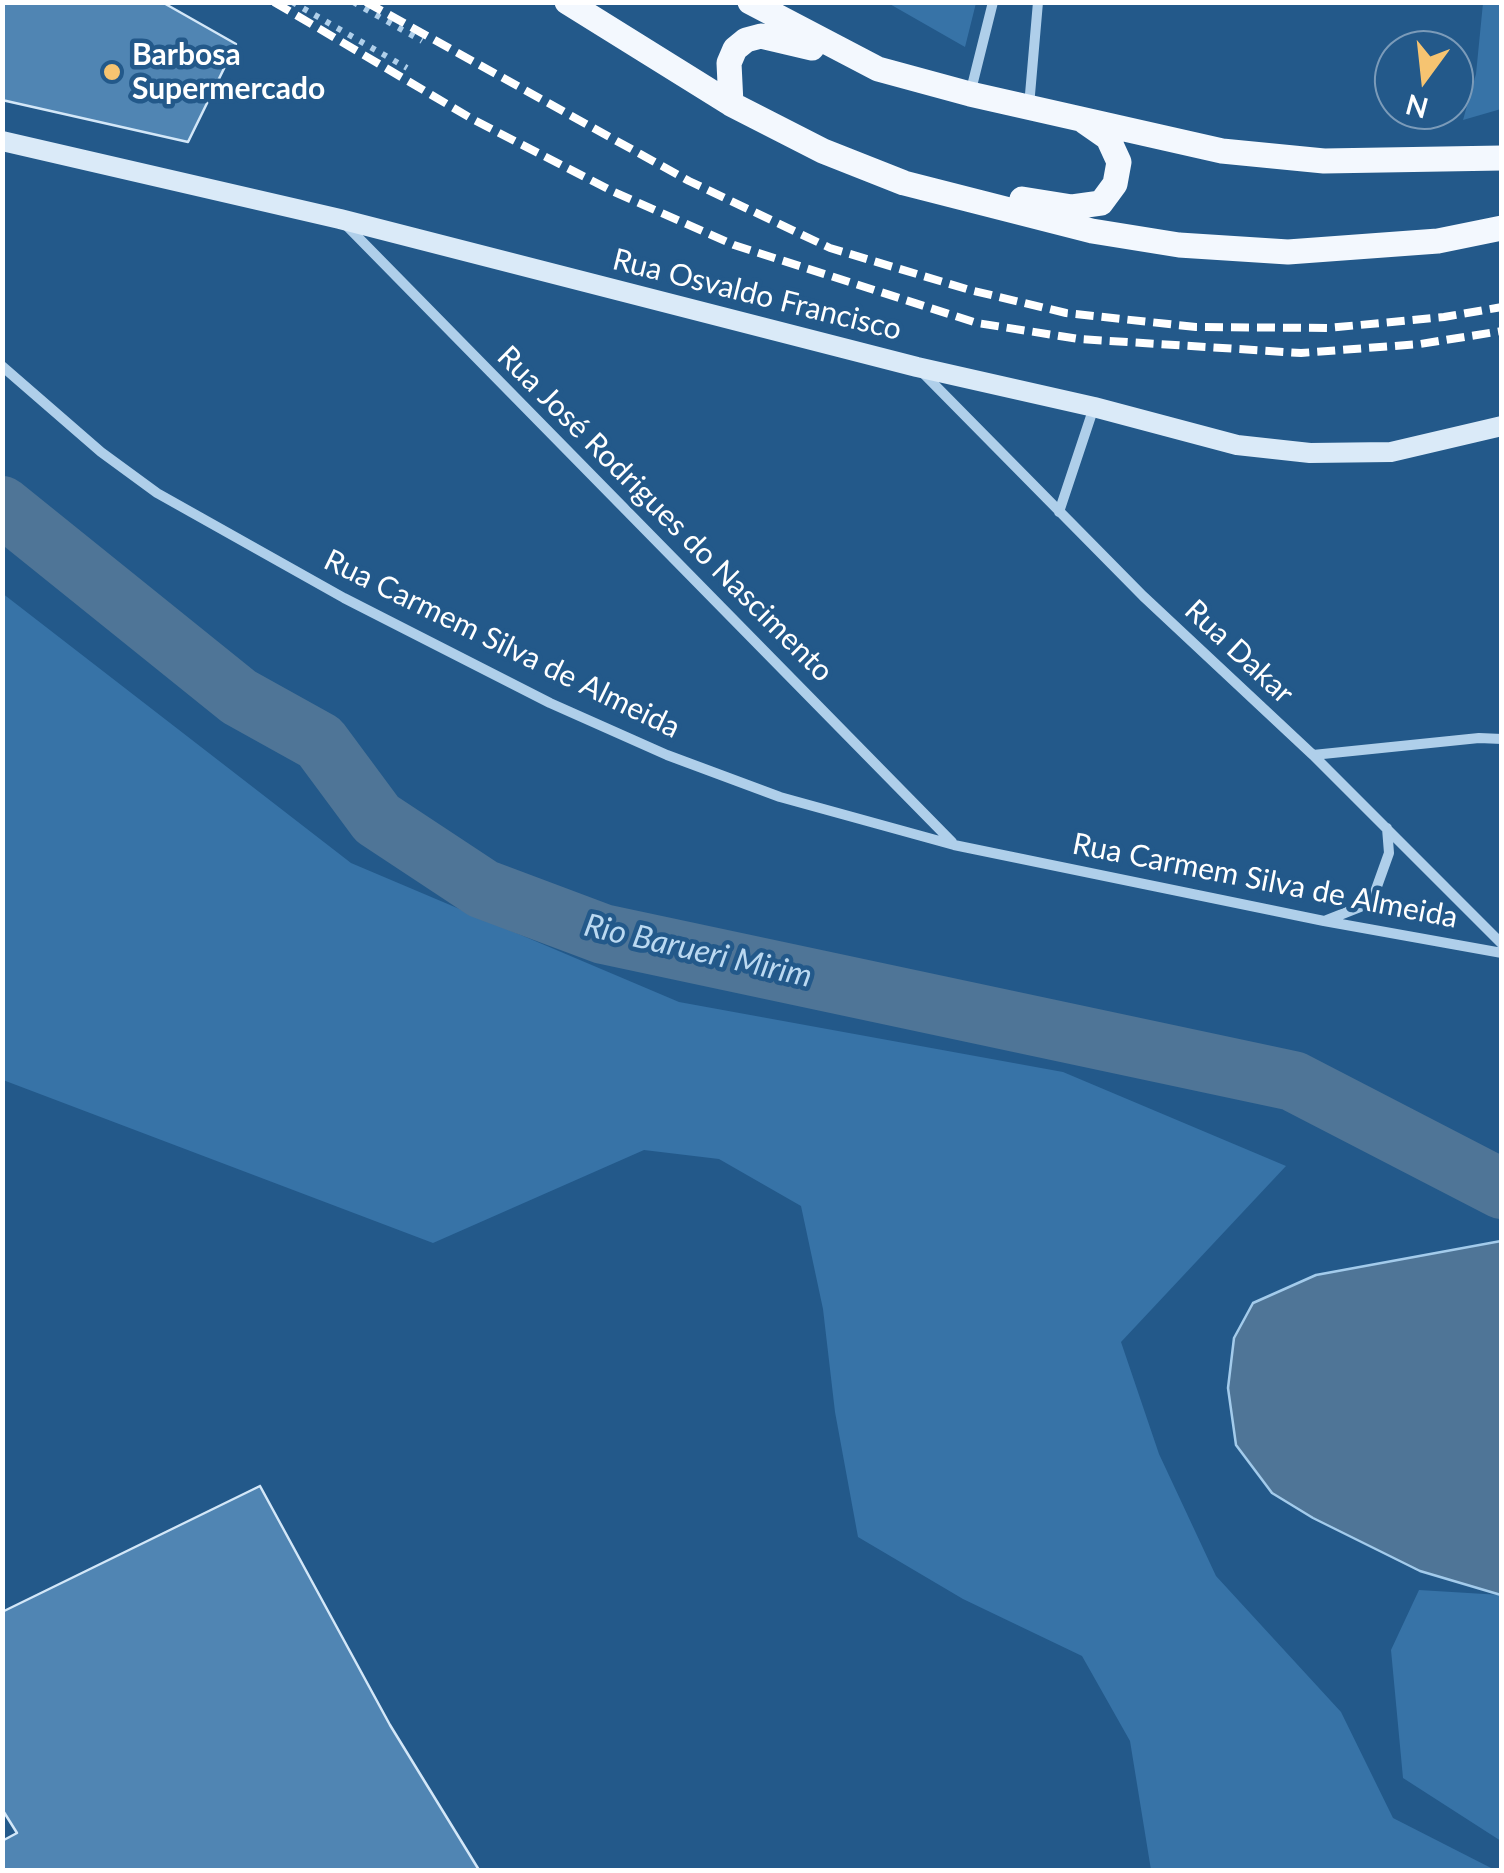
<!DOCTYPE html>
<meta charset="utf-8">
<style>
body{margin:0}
#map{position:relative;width:1504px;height:1873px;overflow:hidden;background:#23598a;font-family:Lato,sans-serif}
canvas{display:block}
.frame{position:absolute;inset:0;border:5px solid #fff;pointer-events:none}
.north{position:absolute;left:1374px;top:30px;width:100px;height:100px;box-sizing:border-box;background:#23598a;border:2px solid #7b9bb9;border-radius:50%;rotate:195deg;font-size:28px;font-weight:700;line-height:40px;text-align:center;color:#fff}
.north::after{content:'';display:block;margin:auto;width:35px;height:45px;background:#f6c471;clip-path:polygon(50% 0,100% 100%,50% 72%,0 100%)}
</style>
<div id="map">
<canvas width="1504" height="1873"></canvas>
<div class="frame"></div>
<div class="north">N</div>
</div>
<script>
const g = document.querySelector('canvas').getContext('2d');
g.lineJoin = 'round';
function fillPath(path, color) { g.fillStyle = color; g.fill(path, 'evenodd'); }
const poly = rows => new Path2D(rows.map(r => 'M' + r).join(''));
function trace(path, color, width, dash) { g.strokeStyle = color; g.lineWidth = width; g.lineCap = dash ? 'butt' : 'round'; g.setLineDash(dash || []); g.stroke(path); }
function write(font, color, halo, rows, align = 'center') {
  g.font = font + ' Lato,sans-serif'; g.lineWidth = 9; g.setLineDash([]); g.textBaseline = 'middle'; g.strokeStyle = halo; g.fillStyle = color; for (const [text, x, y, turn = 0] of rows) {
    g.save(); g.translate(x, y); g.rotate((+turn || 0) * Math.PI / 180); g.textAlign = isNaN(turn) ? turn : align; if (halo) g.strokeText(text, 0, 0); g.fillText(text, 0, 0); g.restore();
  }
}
fillPath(poly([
 [888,3,976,3,965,47],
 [1483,3,1501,3,1501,109,1463,120,1476,74],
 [2,593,351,863,679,1002,1063,1072,1286,1166,1121,1342,1159,1454,1216,1576,1341,1712,1393,1818,1495,1870,1151,1870,1130,1741,1082,1656,963,1599,858,1537,835,1412,823,1309,801,1206,719,1159,644,1150,433,1243,3,1080],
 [1419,1590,1501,1595,1501,1841,1403,1778,1391,1650]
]), '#3773a7');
const water = poly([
 [1501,1241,1502,1241,1501,1595,1420,1571,1313,1518,1272,1493,1236,1445,1228,1388,1234,1338,1253,1303,1316,1275,1501,1241]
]);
fillPath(water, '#4f7597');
trace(water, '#a3cbeb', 2.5);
trace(poly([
 [2,506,239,697,320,742,377,819,483,889,603,934,1293,1081,1502,1189]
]), '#4f7597', 60);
const building = poly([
 [2,2,162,2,236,44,188,142,2,100,2,2],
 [260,1486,390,1725,479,1870,2,1870,2,1841,17,1833,2,1809,2,1612,260,1486]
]);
fillPath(building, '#5085b3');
trace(building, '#d3e7f8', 2.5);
trace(poly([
 [292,2,407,68],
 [353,2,422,41]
]), '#afcfea', 6, [5, 8]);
trace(poly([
 [970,94,993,2],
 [1029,106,1038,2],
 [344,223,952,842],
 [2,366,101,452,157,493,344,598,550,703,667,755,780,797,954,845,1324,921,1502,953],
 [922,372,1143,596,1313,755,1502,944],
 [1059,512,1094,407],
 [1313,755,1479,738,1502,739],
 [1327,920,1360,907,1375,892,1389,853,1387,828]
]), '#afcfea', 10);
trace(poly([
 [2,141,340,219,917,367,1094,407,1237,445,1310,453,1391,452,1502,426]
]), '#daeaf8', 20);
trace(poly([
 [567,2,731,104,823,151,904,183,1092,231,1179,245,1288,252,1438,241,1502,228],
 [750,2,878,69,970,94,1222,151,1324,161,1502,158],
 [731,104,729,63,735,49,746,40,761,36,812,48],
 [1022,199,1072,207,1101,203,1115,184,1119,162,1108,138,1085,122]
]), '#f3f8fe', 25);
trace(poly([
 [274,2,474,120,612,191,734,245,977,323,1079,339,1301,353,1420,344,1502,331],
 [366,2,689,181,830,248,970,290,1066,313,1196,327,1328,328,1444,317,1502,307]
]), '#fff', 8, [18, 8]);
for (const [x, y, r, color] of [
 [112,72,10,"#f6c471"]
]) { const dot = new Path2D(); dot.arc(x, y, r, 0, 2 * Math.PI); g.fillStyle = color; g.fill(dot); trace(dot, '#23598a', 4); }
write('bold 30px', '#fff', '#23598a', [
 ["Barbosa",132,55],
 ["Supermercado",132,89]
], 'left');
write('30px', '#fff', '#23598a', [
 ["Rua Osvaldo Francisco",757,295,14],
 ["Rua José Rodrigues do Nascimento",665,514,45],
 ["Rua Carmem Silva de Almeida",502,644,26],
 ["Rua Dakar",1239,652,43],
 ["Rua Carmem Silva de Almeida",1265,881,11]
]);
write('italic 32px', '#bbd9f1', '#23598a', [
 ["Rio Barueri Mirim",698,951,13]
]);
</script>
